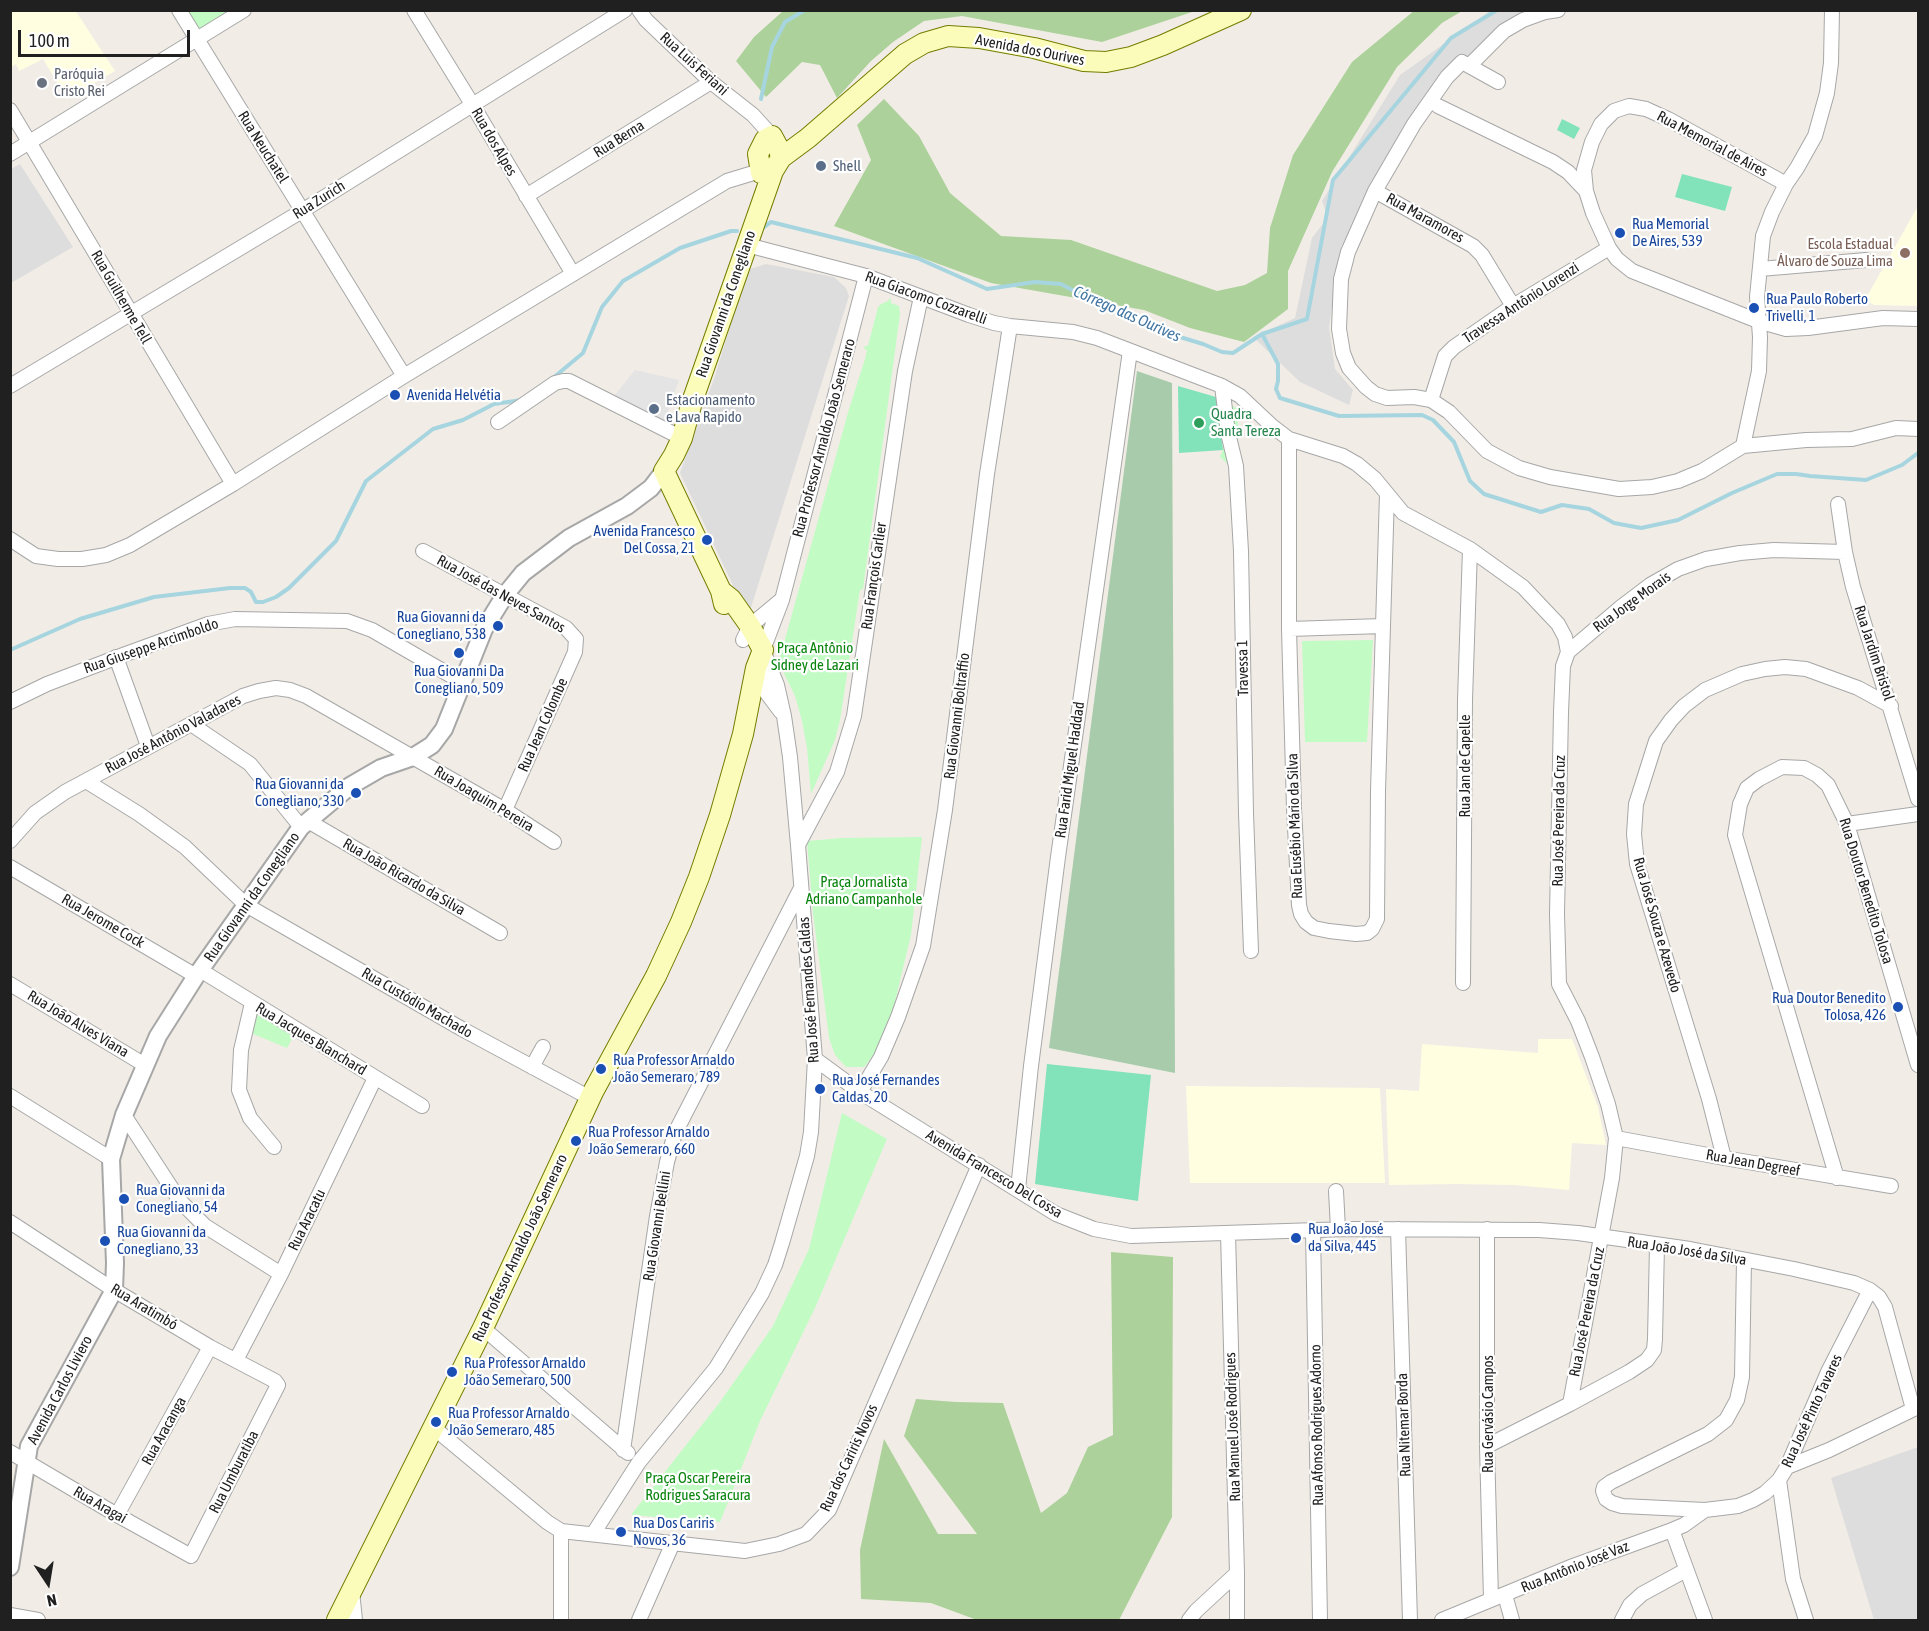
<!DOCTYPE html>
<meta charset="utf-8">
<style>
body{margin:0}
#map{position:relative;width:1929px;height:1631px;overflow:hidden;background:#f1ede6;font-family:"Asap Condensed",sans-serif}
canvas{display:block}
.frame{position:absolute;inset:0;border:12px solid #202020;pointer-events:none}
.north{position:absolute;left:18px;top:1553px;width:60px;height:60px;-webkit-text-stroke:4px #fff;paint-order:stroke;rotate:168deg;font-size:16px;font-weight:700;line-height:24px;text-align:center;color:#202020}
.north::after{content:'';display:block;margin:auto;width:21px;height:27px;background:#202020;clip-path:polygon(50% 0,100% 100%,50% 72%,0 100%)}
.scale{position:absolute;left:18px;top:30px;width:172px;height:27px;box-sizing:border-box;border:3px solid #202020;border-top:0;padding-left:8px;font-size:18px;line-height:21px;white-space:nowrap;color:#202020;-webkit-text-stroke:4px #fff;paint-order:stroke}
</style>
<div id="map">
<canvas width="1929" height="1631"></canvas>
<div class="frame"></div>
<div class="north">N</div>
<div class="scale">100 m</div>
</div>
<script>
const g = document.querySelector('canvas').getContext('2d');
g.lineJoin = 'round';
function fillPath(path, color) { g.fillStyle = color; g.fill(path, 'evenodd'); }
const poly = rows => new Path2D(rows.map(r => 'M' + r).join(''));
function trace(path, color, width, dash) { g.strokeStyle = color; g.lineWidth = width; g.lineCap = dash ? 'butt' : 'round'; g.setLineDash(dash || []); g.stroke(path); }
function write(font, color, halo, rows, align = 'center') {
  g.font = font + ' "Asap Condensed",sans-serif'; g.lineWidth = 4.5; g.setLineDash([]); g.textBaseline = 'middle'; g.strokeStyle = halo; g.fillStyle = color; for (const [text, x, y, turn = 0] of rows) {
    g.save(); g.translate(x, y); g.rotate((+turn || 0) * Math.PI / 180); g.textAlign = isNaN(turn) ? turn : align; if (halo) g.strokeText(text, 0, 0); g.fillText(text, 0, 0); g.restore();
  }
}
fillPath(poly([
 [1490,11,1535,11,1496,31,1415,112,1341,247,1329,327,1335,369,1353,390,1349,405,1300,382,1253,337,1295,318,1312,238,1328,217,1322,201,1400,75],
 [20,164,73,247,11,283,11,169],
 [766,264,834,277,846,288,849,296,749,614,739,598,680,473,715,376,747,270],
 [1918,1447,1918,1620,1874,1620,1831,1478]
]), '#dedddd');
fillPath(poly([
 [75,10,115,71,67,99,43,59,19,71,16,64,11,67,11,11],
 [1918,206,1918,306,1874,305,1865,300],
 [1538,1039,1572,1039,1598,1107,1606,1145,1572,1143,1569,1190,1515,1185,1455,1184,1389,1185,1386,1089,1419,1091,1422,1044,1538,1053],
 [1186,1086,1380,1088,1385,1183,1190,1183]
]), '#fffee1');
fillPath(poly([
 [1415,10,1462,11,1442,23,1397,67,1332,172,1288,271,1288,309,1244,342,1190,328,1144,310,991,283,834,226,871,160,857,125,884,99,919,136,950,193,1001,236,1071,240,1217,291,1245,285,1267,273,1270,228,1293,155,1352,62],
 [783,11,1188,10,1195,11,1102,42,962,16,924,21,893,42,871,61,837,98,820,65,802,62,766,97,736,61,754,37],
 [1111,1252,1173,1257,1172,1517,1119,1620,977,1620,931,1603,861,1599,860,1550,884,1439,938,1534,977,1534,904,1436,916,1399,956,1402,1003,1403,1041,1513,1067,1493,1088,1447,1113,1435]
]), '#acd19a');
fillPath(poly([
 [1137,371,1172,383,1175,1073,1049,1048]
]), '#a7cbab');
fillPath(poly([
 [184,11,235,11,197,33],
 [889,299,891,299,891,303,899,306,900,314,863,589,860,590,840,720,835,740,811,794,807,748,802,721,795,696,780,665,780,657,849,409,865,359,867,350,864,349,865,346,868,346,878,307,881,304,888,301],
 [1216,397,1238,409,1238,462,1232,468,1220,457,1223,449],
 [1373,640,1367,742,1305,742,1302,641],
 [922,837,911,935,892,1014,875,1053,864,1067,846,1067,835,1055,829,1038,813,913,807,841,842,838],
 [252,1008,297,1030,287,1048,246,1031],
 [842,1113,887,1139,815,1308,760,1421,720,1522,631,1515,720,1402,773,1326,809,1249]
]), '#c3fbc5');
fillPath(poly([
 [1562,119,1580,128,1574,139,1557,130],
 [1682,174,1732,187,1725,211,1675,197],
 [1178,386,1216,397,1223,450,1179,453],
 [1047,1064,1151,1075,1138,1201,1035,1184]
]), '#82e2b9');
fillPath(poly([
 [635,370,679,380,664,423,615,395]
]), '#e4e4e4');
trace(poly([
 [761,99,772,47,785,22,805,10],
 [761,229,771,222,917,258,987,289,1035,282,1061,284,1076,292,1104,300,1127,316,1160,331,1203,344,1222,352,1233,353,1262,334,1278,364,1278,381,1276,389,1280,398,1339,416,1422,415,1433,420,1454,442,1470,481,1484,494,1541,512,1562,505,1589,509,1614,523,1641,528,1678,520,1732,493,1777,474,1796,474,1810,476,1866,480,1902,465,1918,453],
 [1262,334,1307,319,1333,180,1451,38,1497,10],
 [553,378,583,353,602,307,623,281,680,248,731,231,737,231],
 [10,650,80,619,154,597,230,588,245,588,251,592,256,602,263,602,276,597,289,588,336,541,366,481,433,429,463,420,494,404,522,400]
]), '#a6d5e0', 4);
const minor = poly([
 [179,10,404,376],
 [414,10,472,104,573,274],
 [639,10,646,20,711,82,753,115,772,136],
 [1469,66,1504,31,1523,20,1545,12,1558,10],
 [1498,82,1462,62,1447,77,1414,124,1375,191,1348,252,1341,279,1339,329,1343,353,1349,368,1366,387,1375,394,1387,398,1414,397,1431,400,1449,412,1487,451,1519,468,1550,477,1619,489,1652,487,1678,481,1702,471,1743,446,1806,440,1852,439,1896,428,1918,429],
 [1438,106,1553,162,1568,172,1586,191],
 [10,110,233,484],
 [10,154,244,10],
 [1786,184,1668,119,1646,109,1629,106,1614,111,1601,124,1592,142,1584,170,1586,191,1593,213,1609,248,1617,259,1632,271,1758,321,1786,329,1808,328,1883,318,1918,319],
 [1375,191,1473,246,1482,255,1513,306],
 [526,196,711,82],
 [747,245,866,276,969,315,994,323,1010,326,1073,332,1097,338,1222,386,1240,396,1272,426,1289,439,1343,456,1357,464,1375,479,1403,513,1470,549,1523,587,1558,624,1565,637,1568,652,1563,666,1561,712,1557,914,1559,984,1578,1021,1592,1057,1608,1104,1616,1138,1612,1178,1570,1404],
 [1760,269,1866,260],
 [10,386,302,211,625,10],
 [1222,386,1228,433,1236,466,1241,551,1246,813,1251,951],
 [1431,400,1445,356,1454,347,1513,306,1609,248],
 [498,422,555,383,563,381,569,381,682,438],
 [1289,439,1289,629,1294,808,1299,905,1301,914,1306,922,1314,928,1329,931,1356,934,1367,933,1372,929,1377,919,1378,791,1387,494],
 [1743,446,1759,371,1760,337,1757,297,1763,236,1772,212,1786,184,1797,168,1815,136,1827,93,1831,63,1832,10],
 [1838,504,1845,552,1853,587,1918,799],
 [10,539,36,556,58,559,82,559,106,555,130,545,233,484,404,376,727,181,760,171],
 [423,551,566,628,576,639,575,652,505,810],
 [1289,629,1383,626],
 [743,640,750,626,780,601],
 [1568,652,1621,607,1650,585,1678,569,1706,559,1740,553,1774,550,1845,552],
 [116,657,148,746],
 [757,668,766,692,781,712],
 [10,702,47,684,123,655,208,624,235,619,347,621,372,630,462,682],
 [191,724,250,764,301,827],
 [86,781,139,814,185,847,246,905,462,1029,590,1098],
 [308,821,500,933],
 [1847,824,1918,814],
 [10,841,35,813,65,792,243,696,259,691,276,688,290,690,306,696,505,810,554,842],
 [798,845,837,772,854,716,905,371,921,297],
 [10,867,196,976],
 [200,970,422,1106],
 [1463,983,1465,700,1470,549],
 [10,984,145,1065],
 [252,1003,241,1050,239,1090,250,1118,274,1147],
 [815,1059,860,1092,1056,1214,1094,1229,1131,1236,1348,1229,1539,1230,1578,1233,1690,1249,1794,1269,1854,1283,1870,1290,1879,1297,1885,1307,1913,1409],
 [532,1067,543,1047],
 [860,1092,881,1057,898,1017,923,946,945,810,987,474,1010,326],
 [10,1096,111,1159],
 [124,1115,180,1201,205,1226,281,1274],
 [1616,1138,1724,1158,1891,1186],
 [1724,1158,1709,1099,1637,864,1634,834,1636,804,1656,741,1671,720,1684,706,1705,690,1742,674,1765,669,1785,667,1806,669,1858,688,1891,706],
 [1837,1178,1735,835,1740,804,1747,788,1759,779,1782,767,1804,768,1817,775,1828,785,1847,824,1918,1065],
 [1018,1189,1031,1066,1058,857,1130,351],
 [1336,1191,1338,1229],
 [10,1222,114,1290,210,1347,275,1381,278,1385,191,1556,117,1515,10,1452],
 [1398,1229,1410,1620],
 [1487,1229,1487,1446,1491,1599],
 [1313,1230,1320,1620],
 [1228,1233,1237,1573,1237,1620],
 [1744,1260,1742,1377,1737,1400,1726,1420,1708,1434,1611,1482,1604,1487,1603,1491,1606,1499,1612,1503,1622,1506,1705,1510,1738,1506,1753,1500,1765,1493,1779,1480,1787,1467,1828,1372,1870,1290],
 [483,1328,628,1453],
 [236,1360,281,1274,375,1078],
 [434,1428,547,1522,561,1531,745,1551,779,1544,806,1534,829,1510,979,1165],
 [1487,1446,1570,1404,1629,1372,1647,1360,1654,1350,1655,1339,1657,1245],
 [623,1450,657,1216,667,1162,675,1133,801,888],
 [1787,1467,1829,1450,1918,1407],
 [1779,1480,1793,1579,1806,1620],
 [117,1515,210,1347],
 [1672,1530,1705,1620],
 [593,1534,639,1462,716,1368,762,1293,775,1265,782,1243,807,1156,811,1132,815,1059,798,845,790,757,784,716,777,685,763,650,782,600,866,276],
 [352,1591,355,1620],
 [1505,1595,1512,1620],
 [10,1615,38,1620],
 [561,1620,561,1531],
 [639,1620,672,1545],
 [1189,1620,1196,1611,1237,1573],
 [1442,1620,1573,1566,1672,1530,1684,1525,1705,1510],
 [1622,1620,1630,1605,1642,1594,1686,1570]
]);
const tertiary = poly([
 [10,1567,29,1446,114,1290,115,1263,111,1159,124,1115,158,1036,196,976,301,827,350,786,381,768,413,757,432,745,444,729,484,629,505,595,523,573,569,538,627,506,651,488,664,471]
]);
const secondary = poly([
 [772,136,779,149,781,158,773,171,761,173,758,154,765,140,772,136],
 [781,158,808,138,905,54,924,43,948,36,979,38,1034,48,1084,61,1106,62,1131,57,1163,45,1241,10],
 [724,604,721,591,664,471,674,455,682,438,692,402,773,171],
 [337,1620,483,1328,593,1092,656,976,681,922,699,877,720,815,743,734,756,668,763,650,750,626,731,599,721,591]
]);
trace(minor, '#a7a7a7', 16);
trace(tertiary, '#a7a7a7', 20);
trace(secondary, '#747d01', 22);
trace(minor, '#fff', 14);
trace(tertiary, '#fff', 16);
trace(secondary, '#fbfcba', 20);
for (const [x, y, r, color] of [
 [42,83,6,"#6b7280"],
 [821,166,6,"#5c6f8a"],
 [1620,233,6,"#1a4fb4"],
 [1905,253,6,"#8d6e63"],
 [1754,308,6,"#1a4fb4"],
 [395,395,6,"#1a4fb4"],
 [654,409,6,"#5c6f8a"],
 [1199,423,6,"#2e9e5b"],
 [707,540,6,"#1a4fb4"],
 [498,626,6,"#1a4fb4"],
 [459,653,6,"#1a4fb4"],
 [356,793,6,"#1a4fb4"],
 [1898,1007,6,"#1a4fb4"],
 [601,1069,6,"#1a4fb4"],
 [820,1089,6,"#1a4fb4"],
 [576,1141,6,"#1a4fb4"],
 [124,1199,6,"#1a4fb4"],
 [1296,1238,6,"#1a4fb4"],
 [105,1241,6,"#1a4fb4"],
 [452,1372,6,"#1a4fb4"],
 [436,1422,6,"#1a4fb4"],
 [621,1532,6,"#1a4fb4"]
]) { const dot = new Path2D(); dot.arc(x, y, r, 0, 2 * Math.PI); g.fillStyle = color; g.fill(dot); trace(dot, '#fff', 2); }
write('15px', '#202020', '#fff', [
 ["Avenida dos Ourives",1030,50,11],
 ["Rua Luis Feriani",694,64,42],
 ["Rua Berna",619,139,-32],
 ["Rua dos Alpes",494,142,60],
 ["Rua Memorial de Aires",1712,144,28],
 ["Rua Neuchatel",263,147,58],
 ["Rua Zurich",319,200,-32],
 ["Rua Maramores",1425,218,29],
 ["Rua Guilherme Tell",121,297,60],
 ["Rua Giacomo Cozzarelli",926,298,20],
 ["Travessa Antônio Lorenzi",1521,303,-33],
 ["Rua Giovanni da Conegliano",726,304,-71],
 ["Rua Professor Arnaldo João Semeraro",824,438,-75],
 ["Rua François Carlier",874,576,-82],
 ["Rua José das Neves Santos",501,594,29],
 ["Rua Jorge Morais",1632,602,-36],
 ["Rua Giuseppe Arcimboldo",151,646,-19],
 ["Rua Jardim Bristol",1874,653,72],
 ["Travessa 1",1243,668,-91],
 ["Rua Giovanni Boltraffio",957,716,-83],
 ["Rua Jean Colombe",543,725,-66],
 ["Rua José Antônio Valadares",173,734,-28],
 ["Rua Jan de Capelle",1465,766,-90],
 ["Rua Farid Miguel Haddad",1070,770,-82],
 ["Rua Joaquim Pereira",484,799,31],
 ["Rua José Pereira da Cruz",1559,821,-89],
 ["Rua Eusébio Mário da Silva",1295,826,-92],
 ["Rua João Ricardo da Silva",404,877,30],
 ["Rua Doutor Benedito Tolosa",1866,891,73],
 ["Rua Giovanni da Conegliano",252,897,-55],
 ["Rua Jerome Cock",103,921,30],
 ["Rua José Souza e Azevedo",1657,925,74],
 ["Rua José Fernandes Caldas",809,990,-94],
 ["Rua Custódio Machado",417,1003,30],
 ["Rua João Alves Viana",78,1024,31],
 ["Rua Jacques Blanchard",311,1039,31],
 ["Rua Jean Degreef",1753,1163,10],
 ["Avenida Francesco Del Cossa",994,1174,31],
 ["Rua Aracatu",307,1220,-64],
 ["Rua Giovanni Bellini",657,1226,-81],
 ["Rua Professor Arnaldo João Semeraro",520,1248,-65],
 ["Rua João José da Silva",1687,1251,9],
 ["Rua Aratimbó",144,1307,31],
 ["Rua José Pereira da Cruz",1587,1312,-79],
 ["Avenida Carlos Liviero",60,1390,-62],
 ["Rua José Pinto Tavares",1812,1411,-65],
 ["Rua Gervásio Campos",1488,1414,-90],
 ["Rua Afonso Rodrigues Adorno",1317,1425,-91],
 ["Rua Nitemar Borda",1404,1425,-92],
 ["Rua Manuel José Rodrigues",1233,1427,-92],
 ["Rua Aracanga",164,1431,-61],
 ["Rua dos Cariris Novos",849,1458,-65],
 ["Rua Umburatiba",234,1472,-63],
 ["Rua Aragaí",100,1505,30],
 ["Rua Antônio José Vaz",1575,1567,-22]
]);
write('15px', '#5b616d', '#fff', [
 ["Paróquia",54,74],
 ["Cristo Rei",54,91]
], 'left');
write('15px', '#4e5e75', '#fff', [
 ["Shell",833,166],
 ["Estacionamento",666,400],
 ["e Lava Rapido",666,417]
], 'left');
write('15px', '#164399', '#fff', [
 ["Rua Memorial",1632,224],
 ["De Aires, 539",1632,241],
 ["Rua Paulo Roberto",1766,299],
 ["Trivelli, 1",1766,316],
 ["Avenida Helvétia",407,395],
 ["Avenida Francesco",695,531,"right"],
 ["Del Cossa, 21",695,548,"right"],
 ["Rua Giovanni da",486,617,"right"],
 ["Conegliano, 538",486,634,"right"],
 ["Rua Giovanni Da",459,671,"center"],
 ["Conegliano, 509",459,688,"center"],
 ["Rua Giovanni da",344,784,"right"],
 ["Conegliano, 330",344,801,"right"],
 ["Rua Doutor Benedito",1886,998,"right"],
 ["Tolosa, 426",1886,1015,"right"],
 ["Rua Professor Arnaldo",613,1060],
 ["João Semeraro, 789",613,1077],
 ["Rua José Fernandes",832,1080],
 ["Caldas, 20",832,1097],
 ["Rua Professor Arnaldo",588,1132],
 ["João Semeraro, 660",588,1149],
 ["Rua Giovanni da",136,1190],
 ["Conegliano, 54",136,1207],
 ["Rua João José",1308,1229],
 ["da Silva, 445",1308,1246],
 ["Rua Giovanni da",117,1232],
 ["Conegliano, 33",117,1249],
 ["Rua Professor Arnaldo",464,1363],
 ["João Semeraro, 500",464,1380],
 ["Rua Professor Arnaldo",448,1413],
 ["João Semeraro, 485",448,1430],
 ["Rua Dos Cariris",633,1523],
 ["Novos, 36",633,1540]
], 'left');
write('15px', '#785e54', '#fff', [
 ["Escola Estadual",1893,244],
 ["Álvaro de Souza Lima",1893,261]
], 'right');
write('15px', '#27864d', '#fff', [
 ["Quadra",1211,414],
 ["Santa Tereza",1211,431]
], 'left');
write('15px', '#08840e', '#fff', [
 ["Praça Antônio",815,648],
 ["Sidney de Lazari",815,665],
 ["Praça Jornalista",864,882],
 ["Adriano Campanhole",864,899],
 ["Praça Oscar Pereira",698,1478],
 ["Rodrigues Saracura",698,1495]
]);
write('italic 16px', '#4277a4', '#fff', [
 ["Córrego das Ourives",1127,314,24]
]);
</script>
